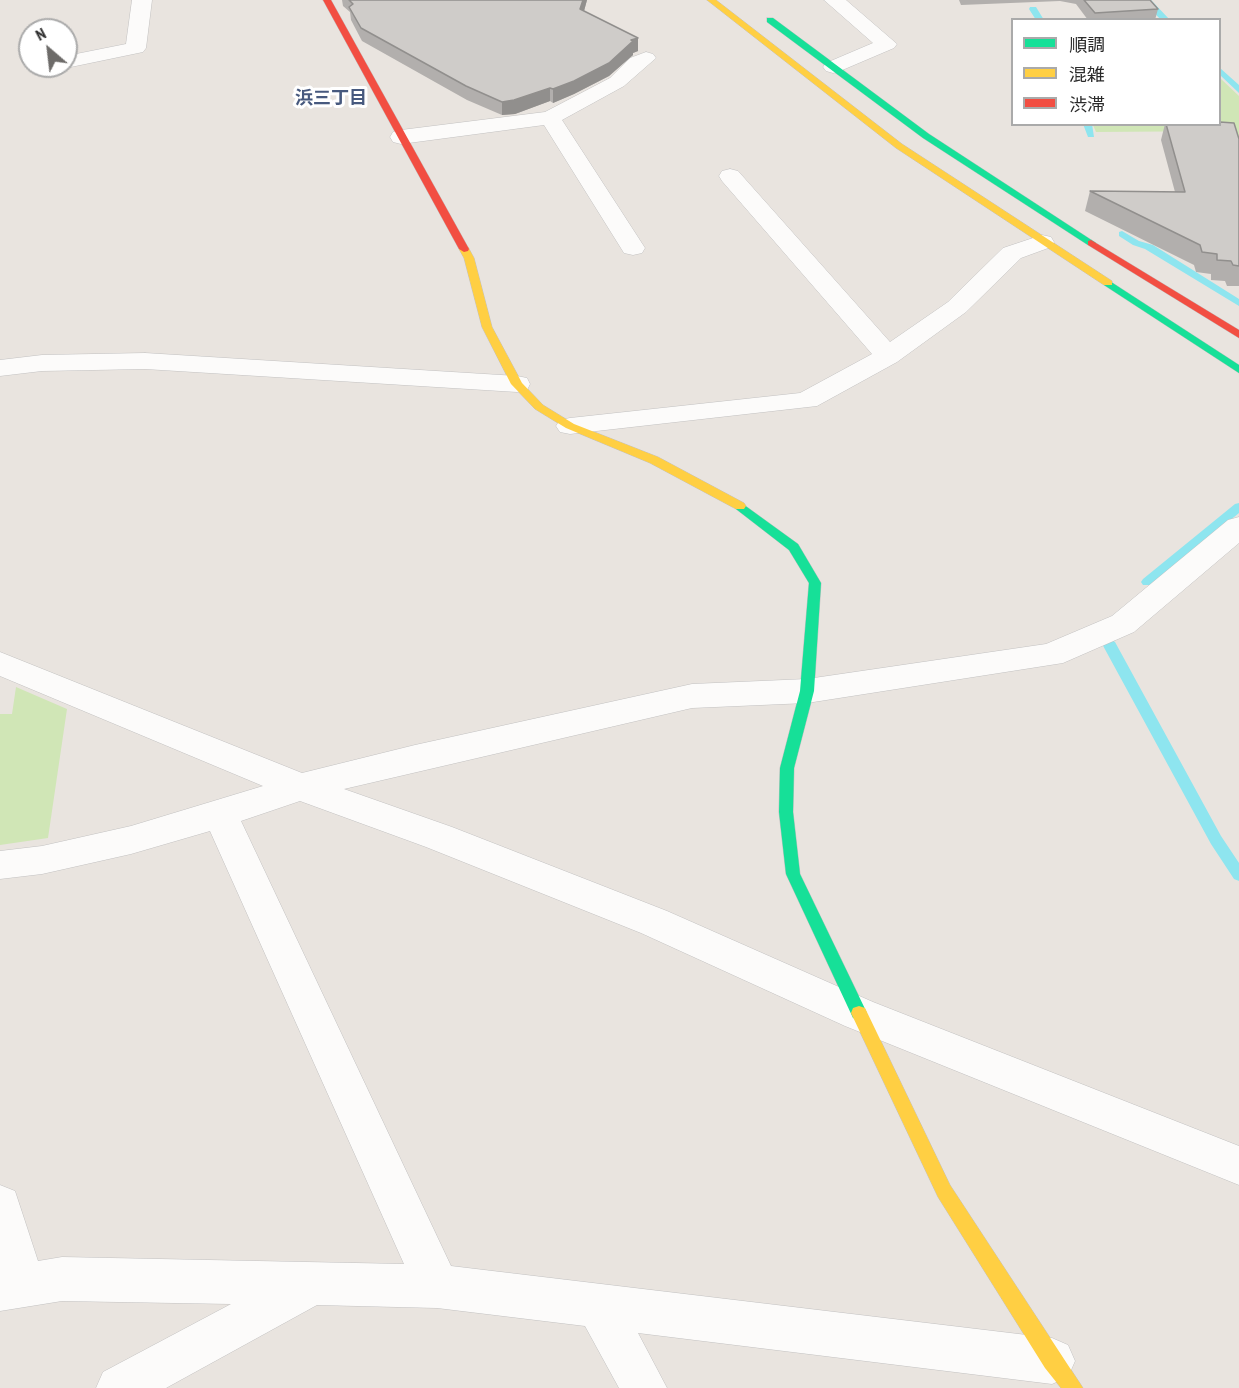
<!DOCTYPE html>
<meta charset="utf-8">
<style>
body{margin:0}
#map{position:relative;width:1239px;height:1388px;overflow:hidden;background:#e9e4df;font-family:"PT Sans Narrow","Noto Sans JP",sans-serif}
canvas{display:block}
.legend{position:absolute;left:1011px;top:18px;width:210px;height:108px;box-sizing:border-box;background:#fff;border:2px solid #aaa;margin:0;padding:8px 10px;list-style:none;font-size:18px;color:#2a2a2a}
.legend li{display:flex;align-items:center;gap:12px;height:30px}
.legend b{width:30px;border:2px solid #aaa}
.north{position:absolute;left:18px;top:18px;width:60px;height:60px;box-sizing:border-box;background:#fff;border:2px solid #aaa;border-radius:50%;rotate:332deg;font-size:16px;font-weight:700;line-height:24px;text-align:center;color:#2a2a2a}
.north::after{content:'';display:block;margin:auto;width:21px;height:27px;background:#6d6b69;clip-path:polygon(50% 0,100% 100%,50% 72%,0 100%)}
</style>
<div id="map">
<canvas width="1239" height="1388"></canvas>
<ul class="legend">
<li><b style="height:8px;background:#16e098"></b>順調</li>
<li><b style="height:8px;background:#ffcf43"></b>混雑</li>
<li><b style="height:8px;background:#f24e42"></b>渋滞</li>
</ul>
<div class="north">N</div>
</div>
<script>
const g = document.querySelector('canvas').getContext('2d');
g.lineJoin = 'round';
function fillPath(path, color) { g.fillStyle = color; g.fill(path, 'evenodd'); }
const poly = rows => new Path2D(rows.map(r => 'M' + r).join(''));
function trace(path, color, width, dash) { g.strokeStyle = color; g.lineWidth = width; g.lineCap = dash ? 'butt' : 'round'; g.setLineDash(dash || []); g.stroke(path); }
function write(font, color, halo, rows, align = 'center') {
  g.font = font + ' "PT Sans Narrow","Noto Sans JP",sans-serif'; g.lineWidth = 6; g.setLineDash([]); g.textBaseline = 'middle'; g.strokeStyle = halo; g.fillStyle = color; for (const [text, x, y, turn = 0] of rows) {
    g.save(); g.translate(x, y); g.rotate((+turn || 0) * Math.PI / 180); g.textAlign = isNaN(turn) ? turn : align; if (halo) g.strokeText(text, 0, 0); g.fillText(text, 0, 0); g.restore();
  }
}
fillPath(poly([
 [1220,78,1239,96,1239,145,1235,131,1096,132,1093,125,1220,124],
 [16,687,67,709,48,838,0,845,0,714,12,714]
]), '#d0e6b6');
fillPath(poly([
 [1142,0,1151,0,1170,20,1161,20,1142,0],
 [1030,7,1036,7,1044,20,1036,20,1029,9,1030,7],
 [1220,68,1239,85,1239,93,1220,75,1220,68],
 [1083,124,1092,124,1094,137,1088,137,1083,124],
 [1122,231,1139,241,1153,245,1239,299,1239,306,1145,249,1133,245,1119,236,1119,232,1122,231],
 [1239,503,1239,513,1151,585,1143,585,1141,582,1143,579,1235,504,1239,503],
 [1108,637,1115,642,1221,836,1239,863,1239,881,1234,879,1211,844,1101,642,1108,637]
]), '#8ee5ef');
const street = poly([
 [132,0,152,0,146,48,143,52,66,68,59,66,66,66,66,56,126,44,132,0],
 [824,0,846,0,897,44,894,48,840,71,833,73,826,71,823,67,826,63,873,43,824,0],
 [646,52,653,54,656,58,624,86,562,120,645,248,642,253,633,255,624,253,544,125,401,144,393,142,390,137,393,132,401,130,545,112,610,78,630,58,646,52],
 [730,169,738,171,890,342,948,302,1003,248,1042,235,1051,237,1054,242,1051,247,1021,258,966,312,897,362,817,406,570,434,560,432,556,426,560,420,570,418,800,393,872,354,722,181,719,176,722,171,730,169],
 [145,353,517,376,527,378,530,384,527,390,517,392,145,369,42,371,0,376,0,360,42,355,145,353],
 [1239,517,1239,543,1134,632,1063,663,807,703,692,708,344,789,452,827,667,911,873,1002,1239,1146,1239,1185,845,1026,641,933,426,847,300,801,241,821,451,1266,1052,1338,1068,1345,1075,1361,1068,1377,1052,1384,638,1333,667,1388,619,1388,585,1326,437,1308,317,1305,166,1388,96,1388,103,1372,231,1304,62,1301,0,1311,0,1185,15,1191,38,1261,62,1257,404,1264,210,831,131,854,42,874,0,879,0,851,42,846,131,826,263,786,0,676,0,652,302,773,415,745,692,684,807,679,1046,644,1112,616,1228,520,1239,517]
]);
const fast = poly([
 [767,18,773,18,929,134,1096,243,1088,245,923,138,767,22,767,18],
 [1108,280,1239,365,1239,373,1104,285,1104,281,1108,280],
 [740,502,798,544,821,583,814,691,794,768,793,812,800,874,867,1013,865,1018,859,1020,853,1018,786,874,779,812,780,768,800,691,809,583,789,550,736,509,734,506,736,503,740,502]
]);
const slow = poly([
 [707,0,716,0,902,144,1112,281,1112,285,1104,285,896,148,707,0],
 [464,246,468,247,474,258,492,327,522,383,543,405,574,424,658,457,744,503,746,506,744,509,736,509,650,463,566,428,535,409,511,384,482,327,464,258,459,249,464,246],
 [859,1006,865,1008,950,1185,1083,1388,1061,1388,1045,1368,938,1197,851,1013,853,1008,859,1006]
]);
const jam = poly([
 [323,0,331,0,469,249,468,251,464,252,459,249,323,0],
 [1091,240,1239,330,1239,338,1088,245,1088,241,1091,240]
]);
trace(street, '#c2c1c1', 1);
trace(fast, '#c2c1c1', 1);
trace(slow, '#c2c1c1', 1);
trace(jam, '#c2c1c1', 1);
fillPath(street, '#fcfbfa');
fillPath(fast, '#16e098');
fillPath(slow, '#ffcf43');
fillPath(jam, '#f24e42');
fillPath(poly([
 [342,0,587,0,584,11,638,51,633,53,633,55,609,76,574,94,553,103,550,101,515,114,502,115,467,100,362,41,351,20,350,12,343,6],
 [959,0,1150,0,1158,9,1155,20,1088,20,1076,4,1060,1,961,5],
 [1165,124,1220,124,1239,139,1239,286,1227,286,1225,281,1211,280,1211,274,1196,272,1194,265,1085,211,1090,191,1175,192,1161,140]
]), '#b2afad');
fillPath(poly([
 [583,0,587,0,581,22,580,9],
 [638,38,638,51,633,53,633,55,609,76,574,94,553,103,553,89,631,40],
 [550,88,550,101,515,114,502,115,502,102]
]), '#918f8d');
const building = poly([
 [349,0,583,0,580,9,638,38,631,40,633,41,609,63,574,81,553,89,550,88,514,100,502,102,466,86,361,28,349,7,353,4,349,0],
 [1084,0,1150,0,1158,9,1095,13,1084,0],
 [1220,122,1234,123,1239,139,1239,266,1233,265,1231,261,1217,260,1217,254,1202,252,1200,245,1090,191,1185,192,1166,124,1220,124,1220,122]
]);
fillPath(building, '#cfccc9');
trace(building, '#918f8d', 1.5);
write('bold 18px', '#47597e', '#fff', [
 ["浜三丁目",331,99]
]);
</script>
